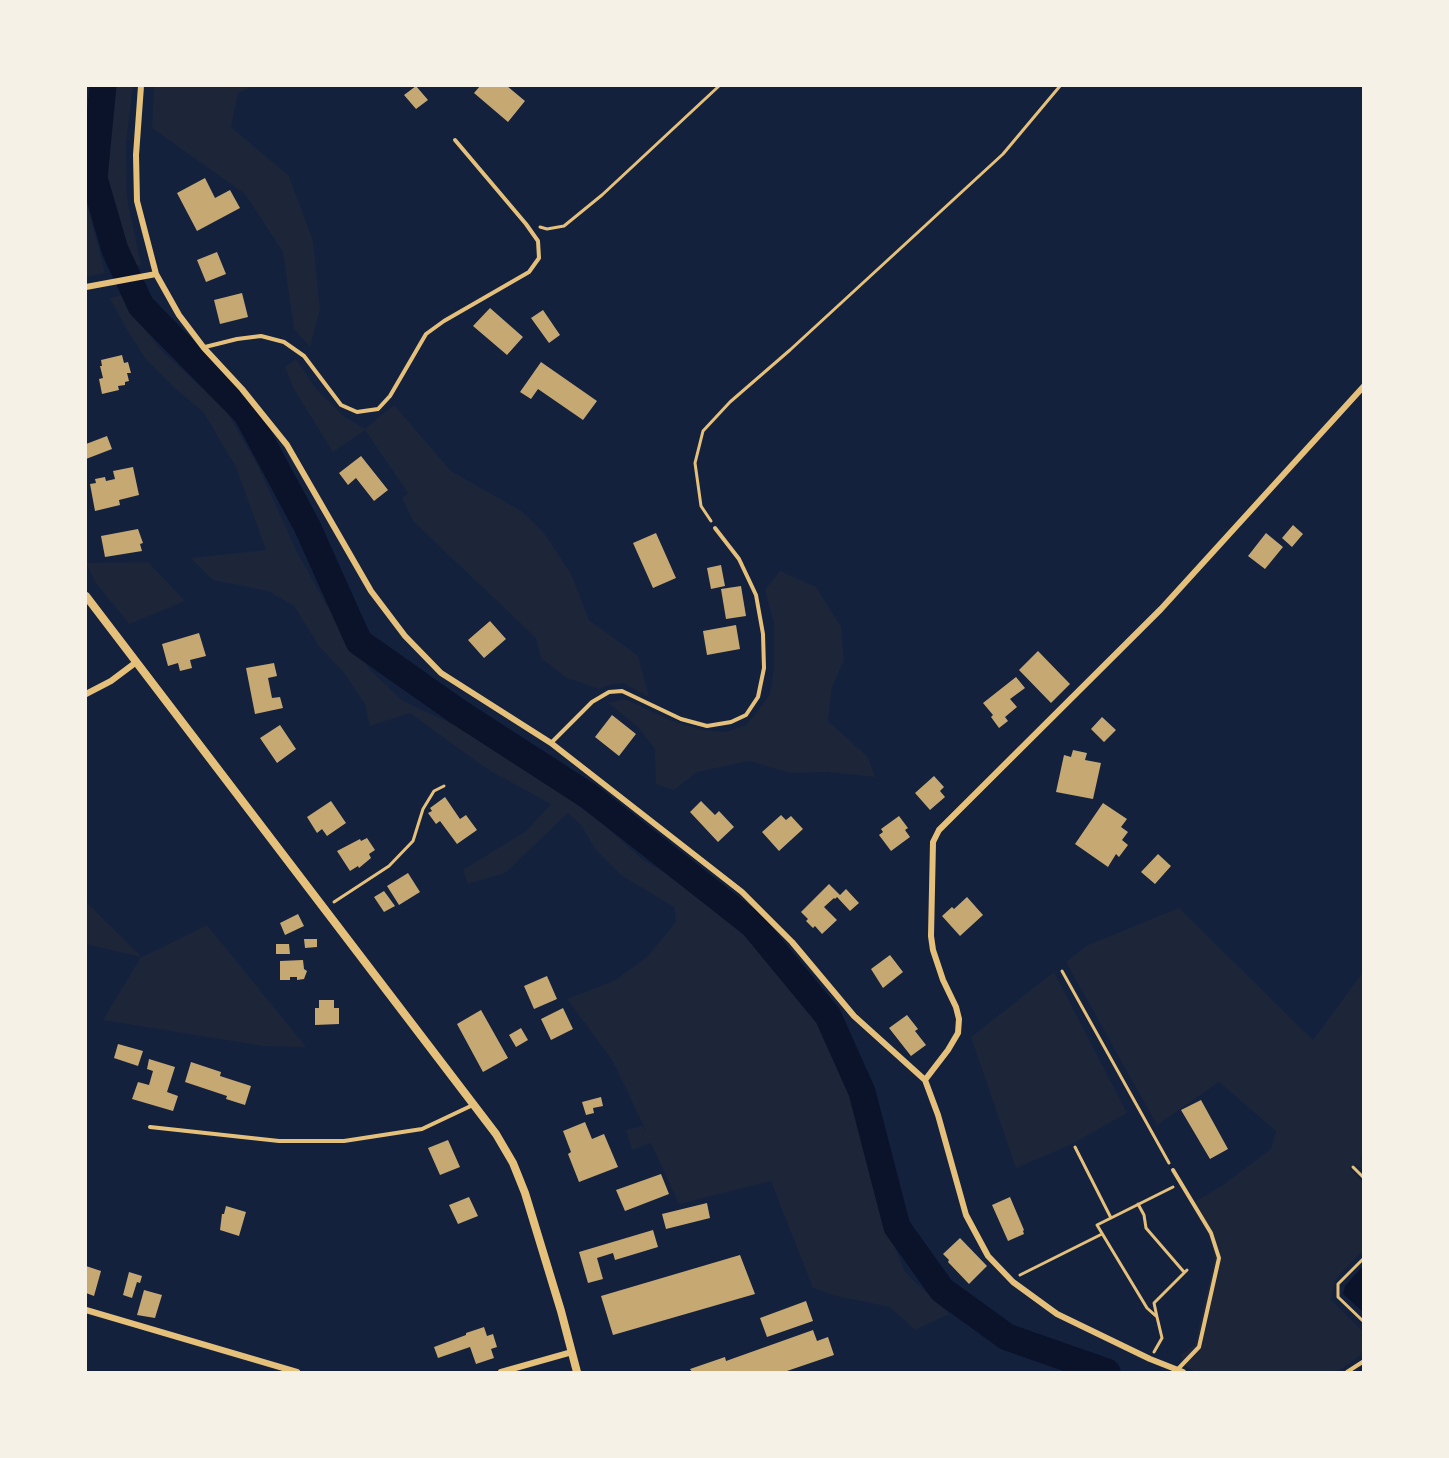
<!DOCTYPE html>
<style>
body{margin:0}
#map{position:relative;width:1449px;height:1458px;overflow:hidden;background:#14213d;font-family:"Varela Round",sans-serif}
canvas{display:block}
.frame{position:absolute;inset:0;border:87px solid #f6f1e7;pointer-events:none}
</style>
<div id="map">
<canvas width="1449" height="1458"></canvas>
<div class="frame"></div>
</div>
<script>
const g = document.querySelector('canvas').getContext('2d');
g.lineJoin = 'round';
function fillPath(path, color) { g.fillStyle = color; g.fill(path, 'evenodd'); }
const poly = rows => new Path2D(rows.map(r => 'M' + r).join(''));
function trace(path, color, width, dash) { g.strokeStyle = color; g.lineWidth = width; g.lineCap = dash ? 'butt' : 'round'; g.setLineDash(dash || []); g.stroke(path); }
fillPath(poly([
 [108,86,133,86,126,143,127,198,141,265,129,266,98,175],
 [154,86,253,86,238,93,231,127,289,176,313,241,320,309,310,347,294,329,283,252,245,194,152,128],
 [86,188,86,200,105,273,86,277],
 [125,294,143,327,160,349,226,410,258,466,296,550,326,604,370,670,403,701,455,725,556,789,605,826,642,859,697,893,748,939,806,1002,844,1071,868,1140,884,1221,905,1272,949,1314,915,1330,890,1307,836,1296,813,1288,771,1181,679,1204,651,1143,632,1150,626,1130,642,1126,646,1131,613,1061,567,999,616,980,648,956,676,922,674,907,621,875,595,849,581,825,568,813,505,873,468,884,463,870,526,831,551,804,487,769,410,713,370,726,365,704,345,674,319,646,294,606,268,591,213,580,191,558,266,550,236,467,204,413,176,389,145,358,126,328,110,298],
 [296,359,316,389,345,417,365,429,394,405,451,471,521,511,544,533,571,574,589,620,638,656,649,697,623,683,608,685,599,689,567,678,541,658,536,638,414,522,402,498,408,493,365,430,333,452,294,389,285,367],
 [148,562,185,601,129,624,96,583,86,563],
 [780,571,816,587,841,627,844,660,832,687,828,721,868,757,875,777,826,772,790,773,749,761,697,772,674,790,656,784,655,749,638,727,608,703,625,699,672,721,703,730,727,732,746,725,758,711,770,694,774,669,774,623,765,590],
 [86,902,142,957,207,925,306,1047,263,1046,103,1020,141,957,86,944],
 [1179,908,1313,1040,1363,972,1364,1153,1360,1158,1363,1162,1363,1171,1356,1164,1349,1168,1363,1183,1363,1250,1335,1280,1331,1300,1363,1332,1363,1346,1361,1355,1337,1372,1195,1372,1184,1365,1181,1355,1195,1345,1215,1258,1209,1235,1191,1204,1223,1185,1271,1149,1276,1131,1219,1082,1157,1125,1066,962,1086,946],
 [1054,972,1127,1113,1070,1145,1016,1168,971,1037]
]), '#1d2539');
fillPath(poly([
 [1363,1266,1363,1312,1343,1294,1345,1286]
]), '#0b132b');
trace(poly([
 [103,86,94,178,115,250,141,306,247,414,307,526,359,642,457,711,590,797,753,925,828,1016,862,1092,897,1227,942,1290,1007,1337,1107,1372]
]), '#0b132b', 27);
fillPath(poly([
 [416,86,428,100,416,109,404,95],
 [480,86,507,86,525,101,508,122,474,93],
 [205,178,215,198,230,190,240,208,197,231,177,193],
 [217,252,226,274,206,282,197,260],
 [242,293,248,317,220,324,214,300],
 [490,308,523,337,507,355,473,326],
 [543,310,560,335,549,343,531,318],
 [122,355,124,363,128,362,131,373,127,373,129,381,125,382,125,385,118,386,119,390,102,394,99,379,103,378,100,366,102,366,101,360],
 [541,362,597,401,583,420,538,389,531,399,520,392],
 [107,436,112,449,86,459,86,444],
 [361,456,388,490,374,501,356,478,348,485,339,473],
 [133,467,139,495,119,500,120,505,95,511,90,484,96,483,95,479,105,477,106,481,115,479,113,471],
 [1293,525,1303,534,1292,547,1282,538],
 [138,529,143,543,140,544,142,551,105,557,101,536],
 [656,533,676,578,653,588,633,543],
 [1266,533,1283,547,1265,569,1248,556],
 [721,565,725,586,711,589,707,568],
 [741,586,746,616,726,619,721,589],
 [490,621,506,639,484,658,468,640],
 [736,625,740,649,707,655,703,631],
 [199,633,206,656,190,660,192,668,180,671,178,663,168,666,162,644],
 [1038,651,1070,684,1051,703,1019,670],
 [274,663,277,676,268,678,272,698,280,697,283,708,255,714,246,668],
 [1016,677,1025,688,1010,699,1017,707,1005,717,1008,721,999,728,991,717,993,715,983,703],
 [612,715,636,734,619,756,595,737],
 [1102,717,1116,730,1104,742,1091,729],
 [280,725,296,749,277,763,260,738],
 [1073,750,1087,753,1085,760,1101,763,1093,799,1056,792,1064,755,1071,757],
 [934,776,944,787,940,791,945,797,930,810,915,793],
 [445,797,460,819,466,815,477,830,457,844,440,821,436,824,428,813,432,811,430,808],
 [331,801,346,823,327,836,322,829,317,833,307,817],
 [701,801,715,815,719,811,734,827,718,842,690,812],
 [1103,803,1127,819,1121,827,1128,832,1122,840,1128,845,1119,857,1116,854,1108,867,1075,844],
 [781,815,786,820,791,816,803,829,779,851,762,832],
 [899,816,908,828,905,830,910,837,891,851,879,835,883,832,881,829],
 [367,838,375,850,369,854,371,858,359,868,358,866,350,871,337,851,360,839,361,841],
 [1158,854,1171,866,1155,884,1141,872],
 [408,873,420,892,399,905,387,886],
 [829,884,840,895,846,889,859,903,850,911,837,897,835,899,834,898,824,907,837,920,822,934,815,926,813,928,806,921,808,919,801,912],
 [384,891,395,906,384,912,374,897],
 [967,897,983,915,960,936,942,916,952,907,954,909],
 [298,914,304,926,285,935,280,923],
 [304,939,317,939,317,947,305,948],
 [276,944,289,944,290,954,276,954],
 [890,955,903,972,883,988,871,969],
 [303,960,304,969,307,971,304,979,297,980,297,977,290,977,290,980,280,980,280,961],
 [547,976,557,999,534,1009,524,986],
 [319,1000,334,1000,334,1008,339,1008,339,1024,315,1025,315,1008,319,1008],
 [563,1008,573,1029,551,1040,541,1019],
 [481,1010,508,1058,483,1072,457,1024],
 [907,1015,918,1029,915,1031,926,1045,911,1056,889,1028],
 [521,1028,528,1040,516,1047,509,1035],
 [118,1044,143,1051,138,1066,114,1058],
 [149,1059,175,1067,167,1092,178,1096,173,1111,132,1099,138,1082,149,1085,153,1071,147,1069],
 [191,1062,221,1072,220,1076,251,1086,245,1105,226,1099,227,1096,185,1082],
 [601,1097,603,1106,593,1108,594,1113,586,1115,582,1102],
 [1201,1100,1228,1149,1210,1159,1181,1110],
 [585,1122,592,1139,604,1134,618,1167,579,1182,568,1154,571,1152,563,1131],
 [448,1140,460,1167,440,1175,428,1148],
 [661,1174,669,1194,625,1211,616,1190],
 [469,1197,478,1216,458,1224,449,1205],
 [1010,1197,1024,1230,1023,1231,1024,1234,1008,1241,992,1205],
 [707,1203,710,1218,666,1229,662,1214],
 [226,1206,246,1212,239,1236,220,1230,222,1214,224,1214],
 [653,1230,658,1247,615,1260,613,1253,597,1258,603,1279,588,1283,579,1252],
 [960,1238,987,1266,969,1284,948,1262,949,1260,943,1254],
 [740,1255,755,1294,613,1335,601,1296],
 [86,1266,101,1271,94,1296,86,1293],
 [129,1272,142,1276,140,1283,137,1282,132,1298,123,1295],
 [144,1290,162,1295,155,1318,137,1315],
 [806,1301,813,1321,767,1337,760,1318],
 [484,1327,487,1336,493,1334,497,1347,491,1349,494,1358,476,1364,470,1347,438,1358,434,1347,466,1335,466,1333],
 [813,1330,817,1341,828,1337,834,1355,784,1372,692,1372,690,1369,725,1357,726,1361]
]), '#c6a872');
trace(poly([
 [540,227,547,229,564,226,602,195,719,86],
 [711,521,701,506,695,463,703,431,730,402,790,350,1003,154,1060,86],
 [334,902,389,866,413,841,423,809,434,791,444,786],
 [1062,971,1169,1163],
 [1075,1147,1111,1218],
 [1353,1167,1364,1178],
 [1138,1204,1144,1215,1146,1228,1184,1272],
 [1364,1258,1338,1284,1338,1297,1364,1322],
 [1020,1275,1102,1234],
 [1157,1317,1154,1303,1187,1270],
 [1154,1352,1162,1338,1157,1317,1147,1308,1097,1225,1173,1187]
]), '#e5c07b', 3);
trace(poly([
 [205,347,237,339,261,336,284,342,304,356,341,405,357,412,378,409,390,396,426,334,444,321,529,272,539,258,538,241,526,224,455,140],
 [551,743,592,702,609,692,622,691,681,719,707,726,731,722,746,715,758,697,764,668,763,634,756,595,739,559,715,528],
 [150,1127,279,1141,344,1141,422,1129,475,1104],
 [1173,1170,1211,1233,1219,1258,1199,1347,1178,1369],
 [1347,1372,1364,1361]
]), '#e5c07b', 4);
trace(poly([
 [141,86,136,155,137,201,156,274,179,315,204,348,242,389,287,445,371,591,405,636,441,673,551,743,742,892,792,942,854,1016,925,1080,938,1115,966,1215,988,1256,1013,1282,1057,1314,1150,1359,1183,1372],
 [86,287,156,274],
 [86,694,111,681,135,663],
 [925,1080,948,1050,958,1033,959,1019,956,1007,943,980,933,950,931,936,933,842,939,830,1161,609,1364,386],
 [86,1310,297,1372],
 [501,1372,572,1352]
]), '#e5c07b', 6);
trace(poly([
 [86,596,496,1134,513,1163,525,1193,561,1311,577,1372]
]), '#e5c07b', 8);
</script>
